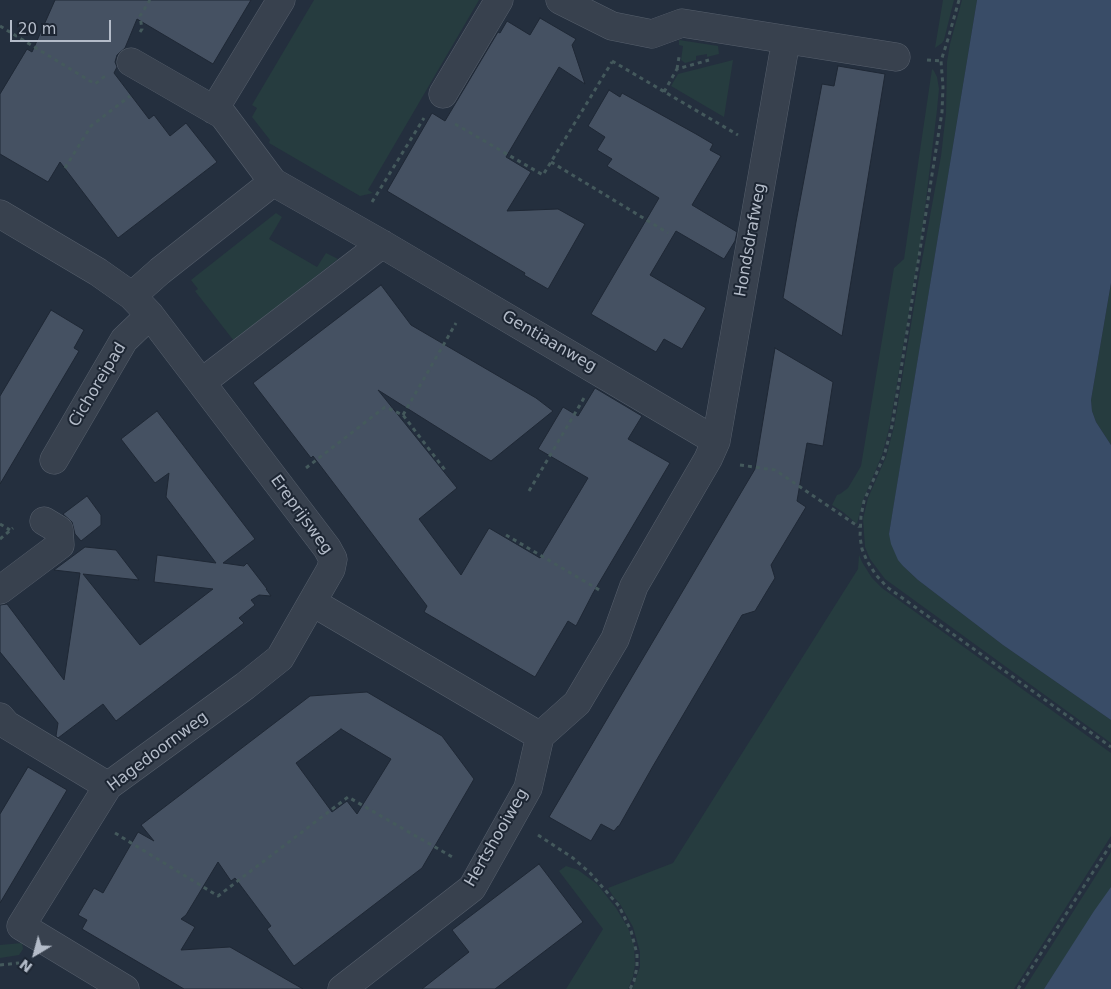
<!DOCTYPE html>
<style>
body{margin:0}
#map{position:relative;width:1111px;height:989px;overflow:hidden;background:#242f3e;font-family:"DejaVu Sans",sans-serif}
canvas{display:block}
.north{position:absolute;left:10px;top:929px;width:50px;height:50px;-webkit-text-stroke:4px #1d2633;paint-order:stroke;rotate:217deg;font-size:14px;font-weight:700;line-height:20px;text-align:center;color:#b4bcc9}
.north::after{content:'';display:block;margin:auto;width:18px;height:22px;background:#b4bcc9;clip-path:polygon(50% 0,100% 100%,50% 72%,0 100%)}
.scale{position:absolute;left:10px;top:20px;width:101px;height:22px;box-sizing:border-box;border:2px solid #b4bcc9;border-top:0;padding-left:6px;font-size:15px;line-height:18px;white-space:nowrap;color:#b4bcc9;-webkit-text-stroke:4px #1d2633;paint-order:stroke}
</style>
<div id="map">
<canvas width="1111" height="989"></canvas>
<div class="north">N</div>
<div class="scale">20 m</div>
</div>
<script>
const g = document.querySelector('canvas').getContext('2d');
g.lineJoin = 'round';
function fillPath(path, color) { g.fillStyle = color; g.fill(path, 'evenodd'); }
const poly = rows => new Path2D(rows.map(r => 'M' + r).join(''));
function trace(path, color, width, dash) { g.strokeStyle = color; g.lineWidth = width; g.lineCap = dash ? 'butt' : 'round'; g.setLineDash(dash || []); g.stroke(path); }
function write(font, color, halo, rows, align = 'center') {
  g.font = font + ' "DejaVu Sans",sans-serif'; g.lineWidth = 4; g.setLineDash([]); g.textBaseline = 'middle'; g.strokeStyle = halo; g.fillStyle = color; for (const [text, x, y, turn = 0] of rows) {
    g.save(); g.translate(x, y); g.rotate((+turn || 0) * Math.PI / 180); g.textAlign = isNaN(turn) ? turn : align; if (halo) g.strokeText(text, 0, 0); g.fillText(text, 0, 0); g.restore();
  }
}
fillPath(poly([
 [314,0,479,0,368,190,373,193,360,196,269,143,270,140,252,117,257,108,252,105],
 [943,0,954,0,944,40,942,43,935,48],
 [962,0,977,0,889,534,903,566,918,580,1003,645,1111,720,1111,743,885,579,870,559,865,547,863,519,868,498,886,457,894,427,920,271,941,156,946,113,947,62,950,44],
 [679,40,718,46,719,54,707,57,707,54,696,56,696,60,685,63,681,60,683,46,679,45],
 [733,60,724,117,671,86,678,74],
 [932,69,934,71,937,77,939,89,937,110,921,240,890,425,882,455,863,500,857,524,843,512,832,505,837,495,840,494,848,488,854,478,861,466,894,268,904,259],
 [276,213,282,217,269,239,317,267,326,253,338,259,234,341,195,291,198,289,191,280],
 [1111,283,1111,445,1096,422,1092,411,1091,400],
 [859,555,862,562,872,578,882,588,1111,753,1111,836,1014,989,632,989,640,967,640,952,633,927,620,904,613,896,608,888,673,863,858,569],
 [1111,852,1111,887,1110,889,1044,989,1024,989],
 [566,866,578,870,597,884,616,908,628,928,634,945,635,964,633,977,628,989,566,989,603,929,559,871],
 [22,943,23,949,19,955,0,958,0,945]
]), '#263c3f');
fillPath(poly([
 [977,0,1111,0,1111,283,1091,400,1092,411,1096,422,1111,445,1111,720,1003,645,918,580,903,566,898,560,891,544,889,534,893,509],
 [1111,887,1111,989,1044,989,1094,911]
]), '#394c67');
const building = poly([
 [55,0,251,0,213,64,137,19,125,48,117,55,115,62,117,67,114,73,149,119,154,115,170,136,186,123,217,162,118,238,60,162,48,182,0,154,0,94,27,49,32,52,55,0],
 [540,18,576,39,572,45,585,84,559,67,506,157,531,172,507,211,558,209,585,224,548,289,524,275,525,273,387,191,432,113,445,121,498,32,500,33,507,21,530,35,540,18],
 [838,66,885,74,842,336,783,298,796,222,822,84,834,86,838,66],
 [609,90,620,97,622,93,696,134,713,144,710,150,721,156,692,205,737,232,735,241,724,259,676,231,650,275,706,308,682,349,664,339,656,352,591,314,659,198,607,166,612,159,597,150,605,137,588,126,609,90],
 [381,285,411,325,536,398,553,411,491,461,378,390,457,488,419,519,461,575,489,528,540,558,588,478,538,449,563,407,578,416,595,388,642,416,628,439,670,463,593,593,576,626,568,621,535,677,424,612,427,606,313,456,311,458,253,383,381,285],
 [51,310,84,330,74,348,79,351,0,484,0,396,51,310],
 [775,348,833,382,823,446,807,443,797,501,806,507,771,565,775,578,767,591,755,611,742,615,653,766,619,826,618,826,614,831,601,824,591,841,549,817,755,469,775,348],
 [157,411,255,539,223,563,244,566,247,563,267,589,266,589,271,596,259,595,251,600,255,605,239,618,244,623,116,721,103,704,58,738,56,736,58,723,0,652,0,605,7,604,64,680,80,573,54,570,85,547,116,550,139,580,83,574,140,645,213,589,154,582,157,555,216,563,166,497,169,473,155,483,121,439,157,411],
 [87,496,101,515,101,525,81,541,75,534,72,522,63,514,87,496],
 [367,692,442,736,474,779,422,868,294,966,267,929,271,926,235,878,231,881,218,862,186,915,181,919,195,927,181,950,230,947,303,989,184,989,82,929,87,920,78,915,94,888,103,893,138,832,154,841,141,825,310,696,367,692],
 [341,729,391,759,357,814,347,801,332,812,296,763,341,729],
 [28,767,67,790,0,903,0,814,28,767],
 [539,864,583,922,495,989,422,989,469,952,452,930,539,864]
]);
fillPath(building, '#455162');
trace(building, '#1f2835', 1);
const minor = poly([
 [560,0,612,26,652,34,682,23,896,57],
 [131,62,223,115,273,182],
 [443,94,499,0],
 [214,110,281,0],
 [0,214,98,272,132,296,150,315,327,548,333,559,331,569,280,658,245,686,108,786,21,926,125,989],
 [132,296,160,271,273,182,382,244,716,441],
 [202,382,382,244],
 [54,460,124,340,150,315],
 [0,590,60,545,59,530,44,521],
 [312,602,540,736],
 [0,717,7,725,108,786],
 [342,989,472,888,528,788,540,736,577,703,615,639,634,586,708,459,716,441,786,40]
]);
trace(minor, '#565f6c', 29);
trace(poly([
 [959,0,948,39,941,61,943,87,942,112,892,426,884,456,864,501,861,516,860,537,862,549,867,561,876,575,887,587,1111,747],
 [0,26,95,84,105,76],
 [140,32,142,29,140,16,150,0],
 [927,60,941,61],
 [612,61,738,135],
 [677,69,679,57],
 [664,92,677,69,709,60],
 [455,124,543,175,612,62],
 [551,162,668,233],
 [65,168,91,126,130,96],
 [372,202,424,118],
 [403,415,456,323],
 [740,465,775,470,859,527],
 [306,468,385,407,403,415,445,470],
 [529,491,584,398],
 [0,524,10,530],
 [506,535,601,591],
 [0,539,13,528],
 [115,833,218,896,348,797,454,858],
 [538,835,573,858,590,873,619,906,631,931,637,954,637,967,634,981,630,989],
 [0,965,19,963],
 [1018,989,1111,844]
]), '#44595c', 3, [4, 4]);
trace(minor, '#38414e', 28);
write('16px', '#b4bcc9', '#1d2633', [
 ["Hondsdrafweg",751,240,-80],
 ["Gentiaanweg",549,342,30],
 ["Cichoreipad",98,385,-59],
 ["Ereprijsweg",301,515,54],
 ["Hagedoornweg",158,752,-37],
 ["Hertshooiweg",497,838,-60]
]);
</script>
